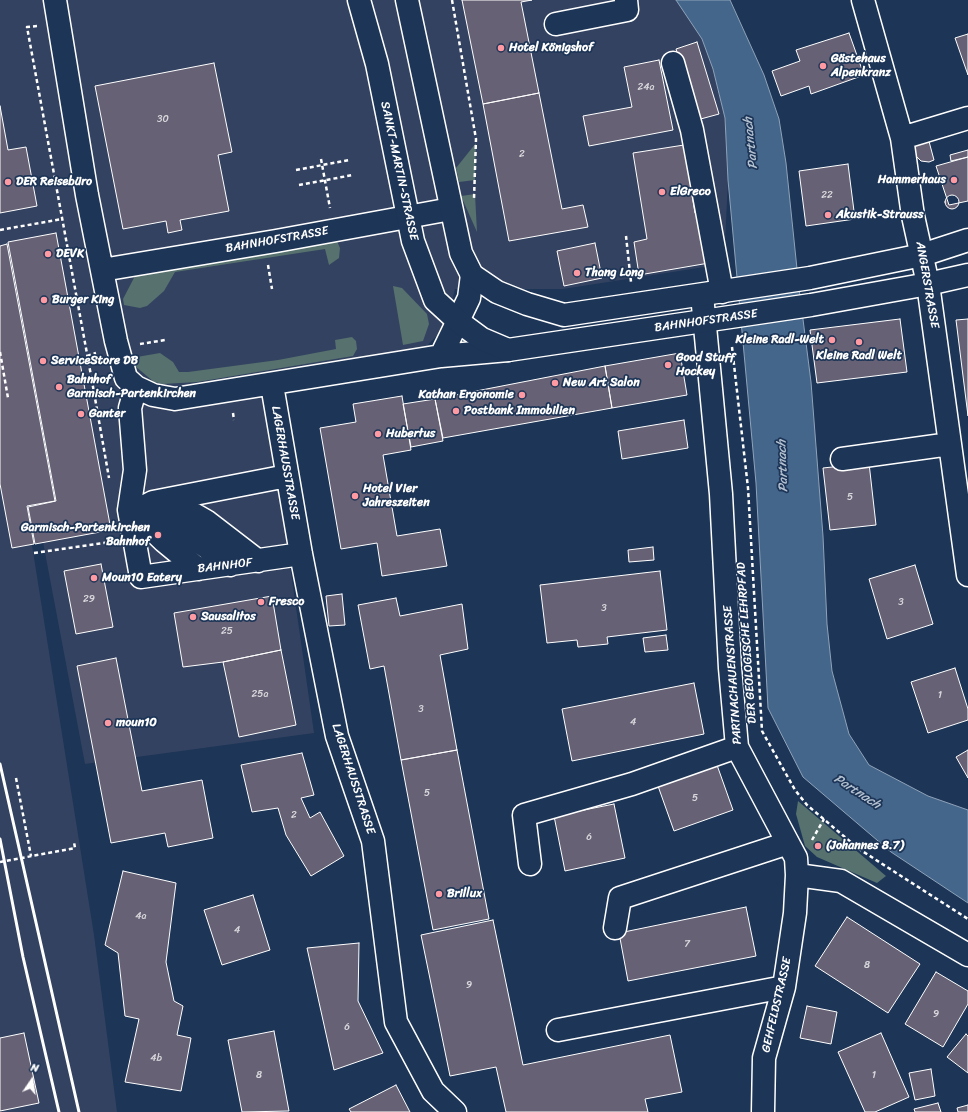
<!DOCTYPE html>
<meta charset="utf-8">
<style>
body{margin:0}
#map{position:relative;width:968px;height:1112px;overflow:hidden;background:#1d3557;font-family:Sriracha,sans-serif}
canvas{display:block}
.north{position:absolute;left:12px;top:1060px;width:40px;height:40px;-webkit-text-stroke:3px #1d3557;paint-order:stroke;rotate:13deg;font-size:11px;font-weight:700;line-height:16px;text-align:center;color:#fff}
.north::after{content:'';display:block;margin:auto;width:14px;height:18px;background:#fff;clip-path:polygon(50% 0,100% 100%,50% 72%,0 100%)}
</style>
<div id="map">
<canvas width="968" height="1112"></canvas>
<div class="north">N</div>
</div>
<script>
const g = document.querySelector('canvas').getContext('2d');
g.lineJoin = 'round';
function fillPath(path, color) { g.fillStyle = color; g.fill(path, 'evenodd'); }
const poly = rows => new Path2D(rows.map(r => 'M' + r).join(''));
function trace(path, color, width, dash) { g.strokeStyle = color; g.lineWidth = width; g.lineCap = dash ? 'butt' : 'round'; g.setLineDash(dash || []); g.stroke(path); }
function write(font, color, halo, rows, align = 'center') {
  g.font = font + ' Sriracha,sans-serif'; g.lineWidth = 3.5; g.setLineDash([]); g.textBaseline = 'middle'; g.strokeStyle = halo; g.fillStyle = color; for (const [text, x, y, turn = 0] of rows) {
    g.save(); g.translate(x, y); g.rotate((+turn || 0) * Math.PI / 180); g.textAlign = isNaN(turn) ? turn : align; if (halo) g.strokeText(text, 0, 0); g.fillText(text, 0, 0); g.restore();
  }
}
fillPath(poly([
 [0,0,676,0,702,39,713,69,725,118,728,180,724,264,563,289,455,289,446,326,422,351,263,377,314,733,85,764,0,315],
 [0,344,94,935,117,1112,0,1112]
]), '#334260');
fillPath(poly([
 [476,143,475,180,459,182,456,168],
 [475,194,477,232,461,196],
 [336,239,340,248,339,258,329,265,325,249,175,272,164,291,147,306,140,308,124,305,123,299,136,274],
 [393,286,402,288,427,314,429,324,423,341,403,345],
 [352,337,356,341,357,349,353,356,197,382,163,384,154,382,135,366,131,358,160,353,173,362,179,372,188,372,278,360,336,349,335,340],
 [798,801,886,876,877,883,817,857,805,846,796,814]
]), '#56716e');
const water = poly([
 [676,0,730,0,764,75,779,119,786,163,799,288,811,382,823,536,827,624,832,671,849,734,869,765,928,796,968,810,968,903,891,852,803,777,768,708,756,483,728,180,725,118,713,69,702,39,676,0]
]);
fillPath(water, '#45668b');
trace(water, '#8fa3b9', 1);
const building = poly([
 [462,0,532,0,521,2,539,93,483,104,462,0],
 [849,33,864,75,811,94,809,86,781,96,772,71,800,61,796,50,849,33],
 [968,34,968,75,955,38,968,34],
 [697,42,719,114,697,120,676,49,697,42],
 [659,60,673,130,589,146,583,116,632,107,624,67,659,60],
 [214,63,232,152,218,155,229,211,180,220,182,230,168,233,166,221,123,229,95,86,214,63],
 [539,93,562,209,583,205,588,227,509,241,483,104,539,93],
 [0,106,8,150,26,147,37,206,0,213,0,106],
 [927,134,934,160,929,162,921,161,915,155,913,139,927,134],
 [684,145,695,213,701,212,709,263,639,275,634,242,647,239,633,153,684,145],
 [968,150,968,157,951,161,950,155,968,150],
 [968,157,968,201,949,205,936,166,968,157],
 [848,164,855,219,806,226,799,171,848,164],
 '945 202a7 7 0 1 1 14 0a7 7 0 1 1-14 0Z',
 [56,233,111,530,35,544,28,507,56,501,8,242,56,233],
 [595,243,602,278,564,286,557,251,595,243],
 [7,244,55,501,27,506,34,544,12,548,0,484,0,246,7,244],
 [900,319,907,372,817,383,810,330,900,319],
 [968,319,968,416,956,320,968,319],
 [680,353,687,395,612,408,605,366,680,353],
 [605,366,612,408,443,438,435,399,605,366],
 [402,396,411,450,383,455,397,536,440,529,447,566,382,576,377,543,341,549,320,428,356,422,353,404,402,396],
 [435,399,443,441,411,447,403,404,435,399],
 [684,420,688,448,622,459,618,431,684,420],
 [869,463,876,525,830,530,823,468,869,463],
 [653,547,654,560,629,562,628,550,653,547],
 [101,564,113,627,76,634,64,571,101,564],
 [915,565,933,624,887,639,869,579,915,565],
 [660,571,667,630,607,637,608,644,578,647,577,640,547,643,540,585,660,571],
 [342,594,345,625,329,626,326,596,342,594],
 [272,596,281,650,223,662,183,667,174,613,272,596],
 [396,598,400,616,462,604,468,649,440,655,457,750,401,760,384,666,370,669,358,605,396,598],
 [666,635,668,650,645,652,643,638,666,635],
 [281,650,296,725,239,737,223,662,281,650],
 [116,658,142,791,202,780,213,838,168,847,165,833,111,843,77,666,116,658],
 [955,668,968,709,968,720,928,733,911,682,955,668],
 [694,683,704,734,572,761,562,709,694,683],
 [457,750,489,919,433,930,401,760,457,750],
 [968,750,968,778,956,757,968,750],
 [302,753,314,795,301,798,310,818,320,812,344,856,311,876,286,835,278,808,252,812,241,765,302,753],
 [717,765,733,810,674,831,658,786,717,765],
 [614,804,625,858,565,871,554,816,614,804],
 [123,871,176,883,166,962,174,1001,183,1006,177,1035,191,1038,181,1091,125,1082,139,1019,125,1016,118,953,105,945,123,871],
 [253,895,270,950,222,965,204,910,253,895],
 [746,907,756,956,628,981,619,933,746,907],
 [847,917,920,964,888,1013,815,966,847,917],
 [493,920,523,1065,670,1035,682,1092,645,1099,648,1112,506,1112,496,1067,450,1076,421,935,493,920],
 [359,943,358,1001,383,1053,334,1070,307,948,359,943],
 [936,972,968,991,968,1004,943,1047,905,1024,936,972],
 [807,1006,837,1012,831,1044,800,1038,807,1006],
 [274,1031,289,1111,242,1112,228,1040,274,1031],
 [24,1033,39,1103,0,1111,0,1038,24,1033],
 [881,1033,909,1097,875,1112,865,1112,838,1052,881,1033],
 [966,1034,968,1036,968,1073,947,1057,966,1034],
 [931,1069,935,1096,915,1100,909,1073,931,1069],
 [396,1085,410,1112,351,1112,349,1109,396,1085],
 [938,1103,941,1112,915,1112,914,1109,938,1103],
 [968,1105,968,1112,958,1112,957,1108,968,1105]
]);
fillPath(building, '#666175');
trace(building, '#fff', 1);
const minor = poly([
 [55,0,87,195,116,341,126,378,136,387,153,395,175,399,441,356,508,350],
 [863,0,902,138,913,216,928,284,968,575],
 [556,24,627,10,626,0],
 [673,63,692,130,722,292],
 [902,138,968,118],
 [102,270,276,241,451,209],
 [702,295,721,494,730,668,737,747,788,843,796,858,797,875,795,913,784,987,764,1058,763,1112],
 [441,356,469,298,472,275],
 [272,385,301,554,337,736,373,841,396,1022,433,1091,455,1112],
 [136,387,130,408,135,470,129,510,141,577,301,554],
 [842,459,950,444],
 [159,504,192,513,206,521,258,561],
 [157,505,181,528,230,565],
 [129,510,134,512,164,541,198,569],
 [134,512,153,502,287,476],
 [530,864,524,815,632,784,737,747],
 [797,875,841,881,968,955],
 [615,928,620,898,788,843],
 [558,1030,784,987]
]);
const major = poly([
 [359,0,377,64,413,241,435,300,459,322,482,339,508,350,811,305,928,284,968,275],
 [407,0,461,253,472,275,497,292,527,304,564,315,810,278,922,255,968,240]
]);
trace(minor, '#fff', 25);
trace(major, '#fff', 25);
trace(poly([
 [452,0,476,139,474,199],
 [37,26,27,27,92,381],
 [321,159,330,208],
 [296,170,349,160],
 [299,185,353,175],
 [0,230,62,219],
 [626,236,631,282],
 [268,265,272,289],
 [140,344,165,340],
 [732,347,748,488,762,731,795,790,807,805,859,849,968,919],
 [0,352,8,398],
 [87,356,96,353],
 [83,383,92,381,109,478],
 [233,413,234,420],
 [34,553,111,542],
 [16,778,31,856],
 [812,840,824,819],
 [0,862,75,848,74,842]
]), '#fff', 2.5, [4, 3]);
trace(minor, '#1d3557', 22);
trace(major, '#1d3557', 22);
trace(poly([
 [0,764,79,1112],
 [0,839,23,957,59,1112]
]), '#fff', 3);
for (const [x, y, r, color] of [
 [501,48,4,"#ff9aa2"],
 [823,66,4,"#ff9aa2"],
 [954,180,4,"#ff9aa2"],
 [8,182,4,"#ff9aa2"],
 [662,192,4,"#ff9aa2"],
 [828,215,4,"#ff9aa2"],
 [48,254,4,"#ff9aa2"],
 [577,273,4,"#ff9aa2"],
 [44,300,4,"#ff9aa2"],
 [832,340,4,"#ff9aa2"],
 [859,342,4,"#ff9aa2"],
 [43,361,4,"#ff9aa2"],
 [668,365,4,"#ff9aa2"],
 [555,383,4,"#ff9aa2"],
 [59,387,4,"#ff9aa2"],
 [522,395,4,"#ff9aa2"],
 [456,411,4,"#ff9aa2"],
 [81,414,4,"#ff9aa2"],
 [378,434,4,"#ff9aa2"],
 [355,496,4,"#ff9aa2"],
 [158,535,4,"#ff9aa2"],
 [94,578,4,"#ff9aa2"],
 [261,602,4,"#ff9aa2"],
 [193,617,4,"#ff9aa2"],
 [108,723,4,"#ff9aa2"],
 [818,846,4,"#ff9aa2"],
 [439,894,4,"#ff9aa2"]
]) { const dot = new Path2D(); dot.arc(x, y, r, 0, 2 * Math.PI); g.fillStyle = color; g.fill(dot); trace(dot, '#1d3557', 1.5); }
write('10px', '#d9d8dc', null, [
 ["24a",646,87],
 ["30",163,119],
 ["2",522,154],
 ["22",827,195],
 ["5",850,497],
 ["29",89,599],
 ["3",901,602],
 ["3",604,608],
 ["25",227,631],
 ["25a",260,694],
 ["1",940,695],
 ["3",421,709],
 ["4",633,722],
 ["5",427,793],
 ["5",695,798],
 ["2",294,815],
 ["6",589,837],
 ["4a",141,916],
 ["4",237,930],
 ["7",687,944],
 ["8",867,965],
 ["9",469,985],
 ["9",936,1014],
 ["6",347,1027],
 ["4b",156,1058],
 ["8",259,1075],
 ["1",874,1075]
]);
write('bold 12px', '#fff', '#1d3557', [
 ["Hotel Königshof",509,48],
 ["Gästehaus",831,59],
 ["Alpenkranz",831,73],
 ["Hammerhaus",946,180,"right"],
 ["DER Reisebüro",16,182],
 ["ElGreco",670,192],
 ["Akustik-Strauss",836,215],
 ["DEVK",56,254],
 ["Thang Long",585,273],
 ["Burger King",52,300],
 ["Kleine Radl-Welt",824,340,"right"],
 ["Kleine Radl Welt",859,356,"center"],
 ["Good Stuff",676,358],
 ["Hockey",676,372],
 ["ServiceStore DB",51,361],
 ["Bahnhof",67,380],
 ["Garmisch-Partenkirchen",67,394],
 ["New Art Salon",563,383],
 ["Kathan Ergonomie",514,395,"right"],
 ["Postbank Immobilien",464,411],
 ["Ganter",89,414],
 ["Hubertus",386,434],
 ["Hotel Vier",363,489],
 ["Jahreszeiten",363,503],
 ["Garmisch-Partenkirchen",150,528,"right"],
 ["Bahnhof",150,542,"right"],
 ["Moun10 Eatery",102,578],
 ["Fresco",269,602],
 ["Sausalitos",201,617],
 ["moun10",116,723],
 ["(Johannes 8.7)",826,846],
 ["Brillux",447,894]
], 'left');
write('12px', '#fff', '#1d3557', [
 ["SANKT-MARTIN-STRASSE",399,171,78],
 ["BAHNHOFSTRASSE",277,240,-10],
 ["ANGERSTRASSE",927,285,80],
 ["BAHNHOFSTRASSE",706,321,-8],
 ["LAGERHAUSSTRASSE",285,463,80],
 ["BAHNHOF",225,566,-7],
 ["DER GEOLOGISCHE LEHRPFAD",747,643,-94],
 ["PARTNACHAUENSTRASSE",733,675,-94],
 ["LAGERHAUSSTRASSE",353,779,72],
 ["GEHFELDSTRASSE",777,1005,-77]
]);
write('italic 13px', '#b5c2d1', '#1d3557', [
 ["Partnach",751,143,-96],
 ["Partnach",783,466,-92],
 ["Partnach",857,792,33]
]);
</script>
